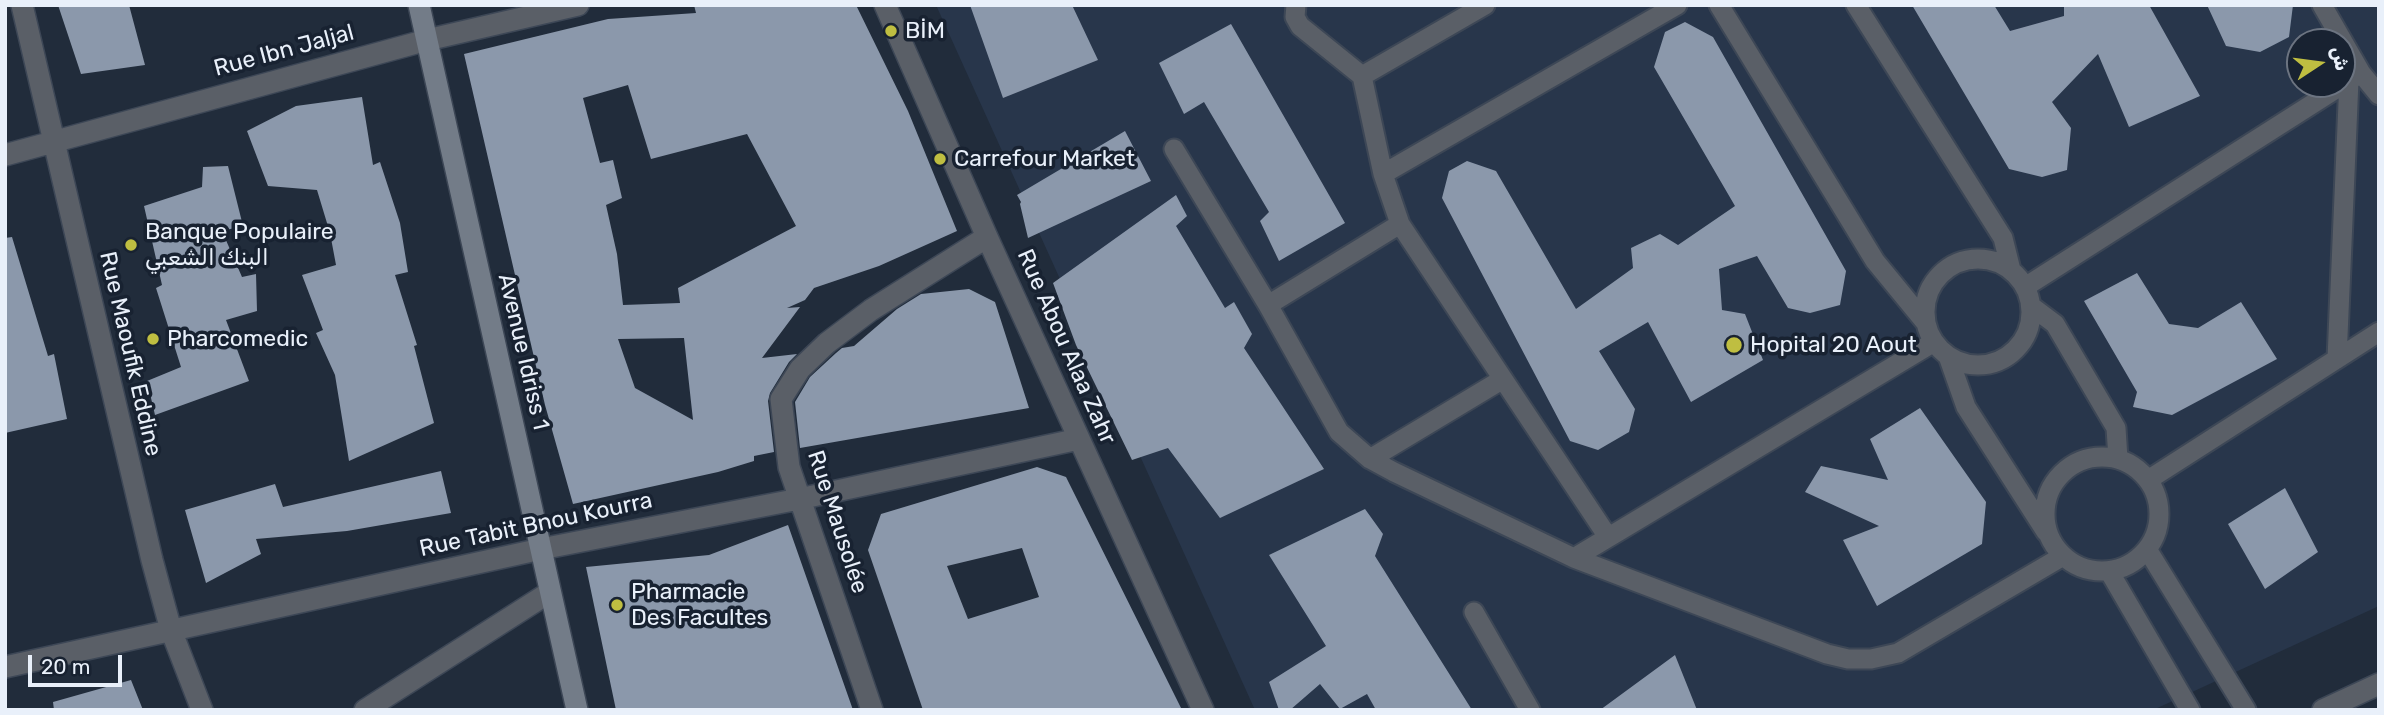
<!DOCTYPE html>
<meta charset="utf-8">
<style>
body{margin:0}
#map{position:relative;width:2384px;height:715px;overflow:hidden;background:#212c3b;font-family:Rubik,"Noto Sans Arabic",sans-serif}
canvas{display:block}
.frame{position:absolute;inset:0;border:7px solid #e9f0fa;pointer-events:none}
.north{position:absolute;left:2286px;top:28px;width:70px;height:70px;box-sizing:border-box;background:#182231;border:2px solid #6c7481;border-radius:50%;rotate:77deg;font-size:19px;font-weight:700;line-height:28px;text-align:center;color:#e9f0fa}
.north::after{content:'';display:block;margin:auto;width:24px;height:32px;background:#bfbe41;clip-path:polygon(50% 0,100% 100%,50% 72%,0 100%)}
.scale{position:absolute;left:28px;top:655px;width:94px;height:32px;box-sizing:border-box;border:4px solid #e9f0fa;border-top:0;padding-left:9px;font-size:21px;line-height:24px;white-space:nowrap;color:#e9f0fa;-webkit-text-stroke:5px #182231;paint-order:stroke}
</style>
<div id="map">
<canvas width="2384" height="715"></canvas>
<div class="frame"></div>
<div class="north">ش</div>
<div class="scale">20 m</div>
</div>
<script>
const g = document.querySelector('canvas').getContext('2d');
g.lineJoin = 'round';
function fillPath(path, color) { g.fillStyle = color; g.fill(path, 'evenodd'); }
const poly = rows => new Path2D(rows.map(r => 'M' + r).join(''));
function trace(path, color, width, dash) { g.strokeStyle = color; g.lineWidth = width; g.lineCap = dash ? 'butt' : 'round'; g.setLineDash(dash || []); g.stroke(path); }
function write(font, color, halo, rows, align = 'center') {
  g.font = font + ' Rubik,"Noto Sans Arabic",sans-serif'; g.lineWidth = 7; g.setLineDash([]); g.textBaseline = 'middle'; g.strokeStyle = halo; g.fillStyle = color; for (const [text, x, y, turn = 0] of rows) {
    g.save(); g.translate(x, y); g.rotate((+turn || 0) * Math.PI / 180); g.textAlign = isNaN(turn) ? turn : align; if (halo) g.strokeText(text, 0, 0); g.fillText(text, 0, 0); g.restore();
  }
}
fillPath(poly([
 [936,5,2379,5,2379,606,2153,710,1255,710],
 [2300,42,2342,42,2342,84,2300,84]
]), '#28364b');
fillPath(poly([
 [58,5,129,5,145,65,81,74],
 [694,5,856,5,908,111,957,231,879,266,814,288,805,300,787,308,800,307,762,358,797,354,789,362,770,393,768,401,774,452,754,456,754,461,718,472,573,504,545,405,464,54,608,19,696,13],
 [628,85,651,159,747,134,796,226,678,288,680,303,623,305,617,254,606,205,622,198,613,160,600,163,583,98],
 [684,338,693,420,635,388,618,339],
 [970,5,1072,5,1098,60,1003,98],
 [1912,5,1994,5,2010,31,2064,16,2064,5,2149,5,2200,96,2129,127,2098,54,2052,102,2071,128,2067,170,2042,177,2009,169],
 [2207,5,2293,5,2289,37,2260,52,2226,46],
 [1685,22,1713,37,1846,271,1840,305,1810,313,1788,308,1757,256,1719,269,1722,310,1745,314,1763,360,1691,402,1648,322,1599,351,1635,409,1629,432,1598,450,1570,441,1442,198,1449,171,1467,161,1496,171,1576,309,1633,268,1631,248,1660,234,1678,245,1735,206,1654,67,1665,32],
 [1231,24,1345,223,1279,261,1260,221,1269,212,1204,102,1184,114,1159,63],
 [362,97,373,165,380,162,400,223,408,272,395,275,417,345,414,346,434,423,349,461,335,375,316,333,323,330,302,275,336,265,330,233,317,190,268,186,247,131,296,106],
 [1125,131,1151,181,1028,238,1020,204,1021,202,1017,195],
 [228,166,243,226,222,231,242,277,256,274,257,311,226,320,249,381,155,415,147,381,181,367,156,288,162,285,144,206,202,187,203,167],
 [1176,195,1187,216,1176,226,1225,308,1234,302,1252,334,1244,348,1324,469,1220,518,1168,448,1132,460,1076,345,1053,283],
 [12,237,48,356,54,354,67,419,5,433,5,238],
 [2137,273,2169,324,2198,328,2241,302,2277,359,2172,415,2133,407,2137,392,2084,301],
 [969,289,995,302,1029,408,800,448,795,402,810,377,836,353,842,348,854,346,897,309,921,294],
 [1920,408,1986,502,1982,544,1877,606,1843,540,1879,526,1805,492,1821,466,1888,480,1870,439],
 [1037,467,1066,477,1182,710,923,710,868,550,881,514],
 [1022,548,1039,597,968,619,947,566],
 [441,471,451,513,347,531,256,539,261,554,206,583,185,510,275,484,283,507],
 [2285,488,2318,552,2265,589,2228,524],
 [1365,509,1383,534,1375,556,1472,710,1376,710,1367,694,1340,709,1320,684,1290,710,1279,710,1269,682,1326,646,1269,555],
 [788,525,853,710,616,710,586,567,709,555],
 [1675,655,1697,710,1600,710],
 [131,680,143,710,54,710,53,702]
]), '#8b98ab');
const lane = poly([
 [1296,5,1295,17,1300,26,1362,76],
 [1485,5,1362,76,1383,174,1400,224,1268,305,1339,432,1370,459,1394,472,1574,558,1827,654,1848,659,1871,659,1898,653,2063,556],
 [1719,5,1875,261,1925,322],
 [1856,5,2003,238,2011,270],
 [2322,5,2361,73],
 [1174,149,1268,305],
 [1383,174,1677,5],
 [1400,224,1608,537],
 '1925 312a53 53 0 1 1 106 0a53 53 0 1 1-106 0Z',
 [2025,287,2361,73,2379,95],
 [2031,306,2055,324,2116,428,2118,459],
 [1948,356,1966,407,2046,532],
 [2337,359,2349,80],
 '2045 514a57 57 0 1 1 114 0a57 57 0 1 1-114 0Z',
 [1370,459,1503,379],
 [2148,480,2379,332],
 [2147,549,2246,710],
 [1574,558,1934,342],
 [2109,571,2190,710],
 [1474,612,1530,710]
]);
const street = poly([
 [22,5,152,560,171,630,202,710],
 [885,5,987,237,1203,710],
 [5,155,427,40,578,5],
 [5,667,541,549,799,499,1079,439],
 [365,710,550,592],
 [872,710,789,467,781,399,800,369,827,343,871,310,987,237],
 [2323,710,2379,684]
]);
const secondary = poly([
 [419,5,577,710]
]);
trace(lane, '#3d4756', 23);
trace(street, '#3d4756', 24);
trace(secondary, '#3d4756', 24);
trace(lane, '#5a5f67', 19);
trace(street, '#5a5f67', 21);
trace(secondary, '#737c88', 21);
for (const [x, y, r, color] of [
 [891,31,7,"#bfbe41"],
 [940,159,7,"#bfbe41"],
 [131,245,7,"#bfbe41"],
 [153,339,7,"#bfbe41"],
 [1734,345,9,"#bfbe41"],
 [617,605,7,"#bfbe41"]
]) { const dot = new Path2D(); dot.arc(x, y, r, 0, 2 * Math.PI); g.fillStyle = color; g.fill(dot); trace(dot, '#182231', 2.5); }
write('23px', '#e9f0fa', '#182231', [
 ["BİM",905,31],
 ["Carrefour Market",954,159],
 ["Banque Populaire",145,232],
 ["البنك الشعبي",145,258],
 ["Pharcomedic",167,339],
 ["Hopital 20 Aout",1750,345],
 ["Pharmacie",631,592],
 ["Des Facultes",631,618]
], 'left');
write('23px', '#e9f0fa', '#182231', [
 ["Rue Ibn Jaljal",284,51,-15],
 ["Rue Abou Alaa Zahr",1066,347,66],
 ["Avenue Idriss 1",523,352,77],
 ["Rue Maoufik Eddine",130,354,77],
 ["Rue Mausolée",837,522,72],
 ["Rue Tabit Bnou Kourra",536,525,-12]
]);
</script>
